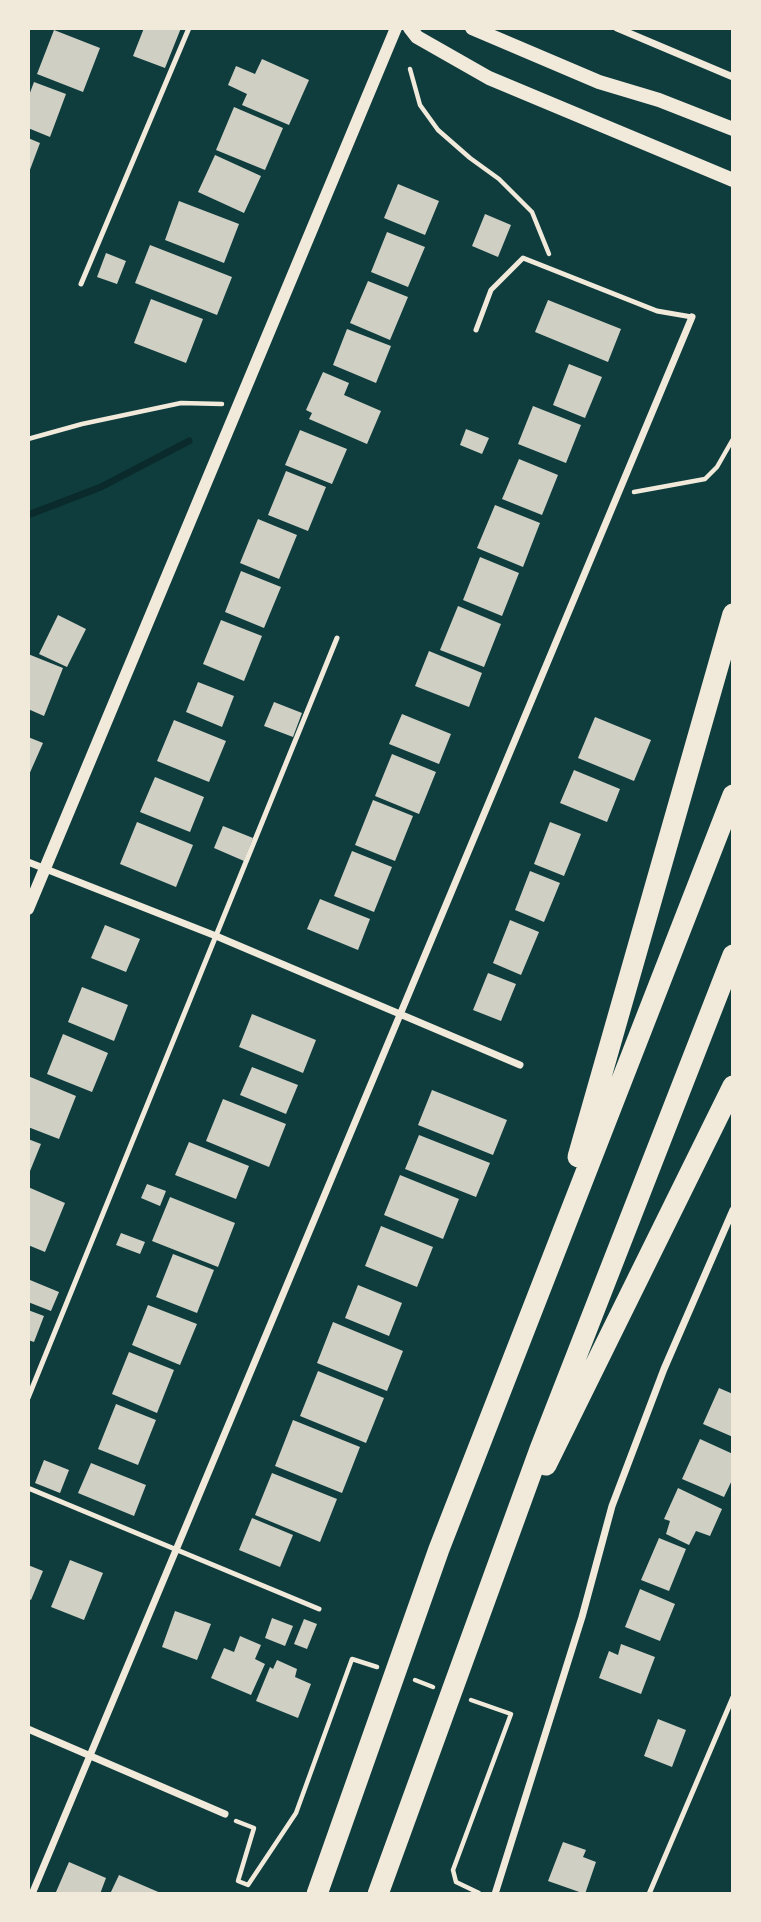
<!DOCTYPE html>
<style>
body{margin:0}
#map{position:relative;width:761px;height:1922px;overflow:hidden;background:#0f3d3e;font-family:"Public Sans",sans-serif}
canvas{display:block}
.frame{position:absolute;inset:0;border:30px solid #f1e9da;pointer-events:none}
</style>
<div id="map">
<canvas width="761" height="1922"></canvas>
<div class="frame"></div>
</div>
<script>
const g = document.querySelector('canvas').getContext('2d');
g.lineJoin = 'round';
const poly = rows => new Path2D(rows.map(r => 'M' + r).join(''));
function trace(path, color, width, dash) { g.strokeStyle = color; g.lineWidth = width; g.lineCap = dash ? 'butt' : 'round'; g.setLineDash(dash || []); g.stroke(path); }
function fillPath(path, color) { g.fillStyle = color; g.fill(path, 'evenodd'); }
trace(poly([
 [28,515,101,487,189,441]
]), '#0a2a2b', 7);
fillPath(poly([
 [144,28,181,28,165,68,133,56],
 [54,30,100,48,83,92,37,74],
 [262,59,309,80,289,125,242,105,247,94,228,85,236,66,255,74],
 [34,82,66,94,50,137,28,128,28,98],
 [234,107,283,128,265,170,216,150],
 [28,138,40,143,28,175],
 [215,155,261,176,244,213,198,192],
 [398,184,439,201,425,235,384,218],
 [179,201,239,224,224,263,165,240],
 [485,214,511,225,498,257,472,246],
 [387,232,425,247,408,287,371,272],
 [150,245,232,277,217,315,135,283],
 [106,253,126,261,117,284,97,277],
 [368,281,408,297,390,340,350,323],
 [151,299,203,319,186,363,134,343],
 [548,300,621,329,608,362,535,332],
 [347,329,391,346,376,383,333,365],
 [569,364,602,377,585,418,553,405],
 [323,372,349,383,344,395,381,411,367,444,309,419,312,413,306,410],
 [533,406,581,425,566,463,518,444],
 [466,429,489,438,482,454,460,445],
 [300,430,347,449,332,484,285,465],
 [519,459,558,475,542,515,502,499],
 [286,471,326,487,308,531,268,515],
 [495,505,540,523,523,567,477,548],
 [258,519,297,535,279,579,240,563],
 [480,557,519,573,502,616,463,600],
 [241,571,281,587,264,628,225,612],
 [458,606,501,624,484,667,440,650],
 [58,615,86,629,67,667,39,654],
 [221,620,262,636,244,681,203,664],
 [429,651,482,673,469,707,415,686],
 [28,654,63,668,44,716,28,709],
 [198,682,234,696,222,727,186,712],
 [274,702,302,713,293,737,264,726],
 [402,714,451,734,439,764,389,744],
 [595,717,651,740,634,781,578,758],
 [174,720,226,741,209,782,157,761],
 [28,737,43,743,28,777],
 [392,754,436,772,419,814,375,796],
 [574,770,620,789,607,822,560,803],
 [155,777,204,797,190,832,140,812],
 [373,800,413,816,395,861,355,845],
 [137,822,193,845,176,887,120,864],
 [550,822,581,834,564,876,534,864],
 [223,826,253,838,244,861,214,848],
 [352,851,392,867,374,912,334,896],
 [530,871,560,883,544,922,515,910],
 [320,899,370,919,358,950,307,929],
 [510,920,539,932,521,975,493,963],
 [105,925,140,939,126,972,91,958],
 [488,973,516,984,501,1021,473,1010],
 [82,987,128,1005,114,1041,68,1022],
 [252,1014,316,1040,303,1073,239,1047],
 [63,1034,108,1053,92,1092,47,1074],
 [252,1067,298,1085,286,1114,240,1095],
 [28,1076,76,1096,59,1139,28,1127],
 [432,1090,507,1120,493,1155,418,1125],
 [223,1099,286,1124,269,1167,206,1141],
 [419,1135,490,1163,476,1197,405,1169],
 [28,1139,41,1144,28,1176],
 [189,1142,249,1166,236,1199,175,1175],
 [400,1175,459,1199,443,1239,384,1215],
 [147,1184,166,1191,160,1206,141,1198],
 [28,1187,65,1203,45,1252,28,1245],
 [170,1197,235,1223,218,1267,152,1241],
 [381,1226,433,1247,417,1287,365,1266],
 [121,1233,145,1242,140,1254,116,1245],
 [173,1254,214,1270,197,1313,156,1297],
 [30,1280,59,1292,51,1311,28,1302],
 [358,1285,402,1303,389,1336,345,1318],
 [148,1305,197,1324,180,1365,132,1345],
 [28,1310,44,1316,34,1342,28,1340],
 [333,1322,403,1351,387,1391,317,1363],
 [129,1352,174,1370,157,1413,112,1394],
 [318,1371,384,1398,366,1443,300,1416],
 [719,1388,733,1394,733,1437,703,1424],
 [116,1404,156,1420,138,1465,98,1449],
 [293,1420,360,1447,342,1493,275,1466],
 [700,1439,733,1454,733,1478,724,1497,682,1479],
 [44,1460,69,1470,60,1493,35,1483],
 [91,1463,146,1485,134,1516,78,1493],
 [272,1473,337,1499,320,1542,255,1515],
 [678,1488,722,1509,710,1536,696,1531,689,1545,666,1534,670,1521,664,1519],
 [252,1518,293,1535,280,1567,239,1550],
 [659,1538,686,1549,669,1591,641,1580],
 [70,1560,103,1573,84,1620,51,1607],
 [28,1565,43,1571,31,1600,28,1598],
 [640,1589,675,1604,660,1641,625,1627],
 [175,1611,211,1624,197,1660,162,1647],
 [272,1618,293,1626,285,1646,265,1638],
 [304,1619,317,1624,307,1649,294,1644],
 [240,1636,261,1645,255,1659,265,1664,251,1695,211,1678,224,1648,234,1652],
 [621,1644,655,1657,641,1694,599,1678,609,1651,618,1655],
 [277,1660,297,1669,295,1677,311,1684,298,1718,256,1701,270,1667,273,1669],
 [658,1719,686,1730,672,1767,644,1756],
 [563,1842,586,1850,583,1857,596,1862,585,1894,548,1881],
 [69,1862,106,1878,100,1894,61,1894,56,1892],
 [119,1875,163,1894,110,1894]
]), '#cfcfc3');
trace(poly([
 [410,69,420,105,438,130,470,158,499,179,532,212,549,254],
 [28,439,82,424,181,403,222,404],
 [634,492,705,479,717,467,733,439],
 [415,1680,433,1687],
 [471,1700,511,1714,453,1870,456,1882,479,1893],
 [236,1821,254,1828,238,1881,248,1885,296,1813,352,1659,377,1667]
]), '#f1e9da', 4.5);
trace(poly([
 [81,284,189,28],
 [476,330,491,290,523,258,657,311,692,317],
 [28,1398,337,638],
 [28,1488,319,1609],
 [649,1894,733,1697]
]), '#f1e9da', 5);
trace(poly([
 [617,28,733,77],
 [28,862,216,936,520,1065],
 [28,1729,225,1814],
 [32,1894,692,317],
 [495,1894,582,1617,612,1506,664,1369,733,1210]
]), '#f1e9da', 7);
trace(poly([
 [28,909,396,28]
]), '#f1e9da', 12);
trace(poly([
 [410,28,417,37,489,78,733,180],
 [472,28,599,82,659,100,733,129]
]), '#f1e9da', 14);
trace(poly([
 [578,1157,733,614],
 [546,1465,733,1086],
 [317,1894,439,1549,733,795],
 [378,1894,540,1449,733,955]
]), '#f1e9da', 21);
</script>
